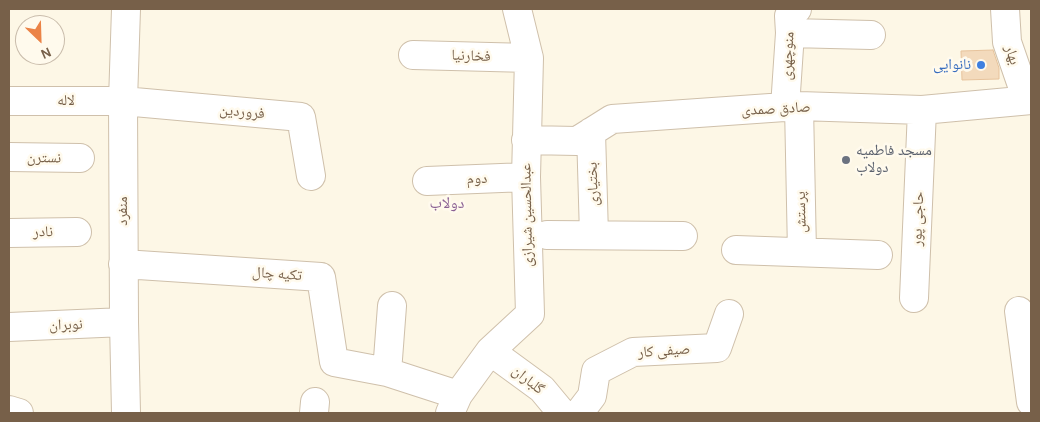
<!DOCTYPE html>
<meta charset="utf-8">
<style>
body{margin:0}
#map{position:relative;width:1040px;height:422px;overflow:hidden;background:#fdf7e6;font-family:Karla,sans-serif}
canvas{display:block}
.frame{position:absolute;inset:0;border:10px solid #776049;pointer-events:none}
.north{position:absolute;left:15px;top:15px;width:50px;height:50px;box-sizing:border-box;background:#fffaed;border:1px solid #c9bcab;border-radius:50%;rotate:156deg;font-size:14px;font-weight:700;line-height:20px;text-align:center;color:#776049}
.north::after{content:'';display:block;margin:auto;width:18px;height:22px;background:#eb8347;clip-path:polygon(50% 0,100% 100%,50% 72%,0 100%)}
</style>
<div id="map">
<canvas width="1040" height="422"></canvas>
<div class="frame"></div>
<div class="north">N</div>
</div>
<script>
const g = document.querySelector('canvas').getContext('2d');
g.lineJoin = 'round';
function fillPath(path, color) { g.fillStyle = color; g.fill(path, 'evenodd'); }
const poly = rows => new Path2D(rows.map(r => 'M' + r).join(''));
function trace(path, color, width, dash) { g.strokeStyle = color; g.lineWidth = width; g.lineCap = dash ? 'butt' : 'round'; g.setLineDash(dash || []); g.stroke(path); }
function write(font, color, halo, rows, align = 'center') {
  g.font = font + ' Karla,"Noto Naskh Arabic",sans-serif'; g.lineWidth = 5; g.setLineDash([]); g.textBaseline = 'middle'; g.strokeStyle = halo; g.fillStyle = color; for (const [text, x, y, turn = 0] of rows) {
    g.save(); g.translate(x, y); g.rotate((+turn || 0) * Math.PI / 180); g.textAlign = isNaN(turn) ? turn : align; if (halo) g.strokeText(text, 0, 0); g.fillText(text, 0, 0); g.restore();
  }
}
const building = poly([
 [993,50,999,68,999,79,962,80,961,51,993,50]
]);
fillPath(building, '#f3dabc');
trace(building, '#e7c39c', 1);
const minor = poly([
 [1005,9,1007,42,1027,100],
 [790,33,871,35],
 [413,55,529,58],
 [9,101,123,101,301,117,311,176],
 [799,106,802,252],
 [785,107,790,33,789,16,797,9],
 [591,132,594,235],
 [526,140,577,141,612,119,799,106,922,110,1031,100],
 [9,157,80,158],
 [427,181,526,177],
 [9,233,77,232],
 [547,235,683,236],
 [736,250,878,255],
 [123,264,321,277,334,362,387,372,458,395],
 [914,298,922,110],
 [1019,311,1031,402],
 [9,327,124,322],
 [490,351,542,389,562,413],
 [387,372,392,306],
 [9,410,19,413],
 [126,413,124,322,123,101,126,9],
 [314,413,315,402],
 [450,413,458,395,490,351,530,314,526,177,529,58,517,9],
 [579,413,592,396,596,371,633,352,717,348,729,314]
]);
trace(minor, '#cfc0ab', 30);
trace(minor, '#fff', 28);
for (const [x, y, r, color] of [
 [981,65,5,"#3f7fe0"],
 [846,160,5,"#6b7280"]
]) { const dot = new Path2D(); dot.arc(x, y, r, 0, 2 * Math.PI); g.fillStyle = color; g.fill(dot); trace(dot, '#fffaed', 2); }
write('15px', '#776049', '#fffaed', [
 ["بهار",1012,55,72],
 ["فخارنیا",471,56,2],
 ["منوچهری",788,56,-87],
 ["لاله",66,101],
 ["صادق صمدی",776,109,-3],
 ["فروردین",242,112,5],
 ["نسترن",44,158,1],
 ["دوم",477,179,-2],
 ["بختیاری",593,184,-92],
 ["منفرد",123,211,-90],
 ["پرستش",801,212,-91],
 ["عبدالحسین شیرازی",527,215,-91],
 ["حاجی پور",918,219,-88],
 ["نادر",43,232,-1],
 ["تکیه چال",277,274,4],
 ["نوبران",66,325,-2],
 ["صیفی کار",664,351,-4],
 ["گلباران",528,380,39]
]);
write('15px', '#366cbe', '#fffaed', [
 ["نانوایی",971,65]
], 'right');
write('15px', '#5b616d', '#fffaed', [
 ["مسجد فاطمیه",856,151],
 ["دولاب",856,168]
], 'left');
write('16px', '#8b6194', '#fffaed', [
 ["دولاب",447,203]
]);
</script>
